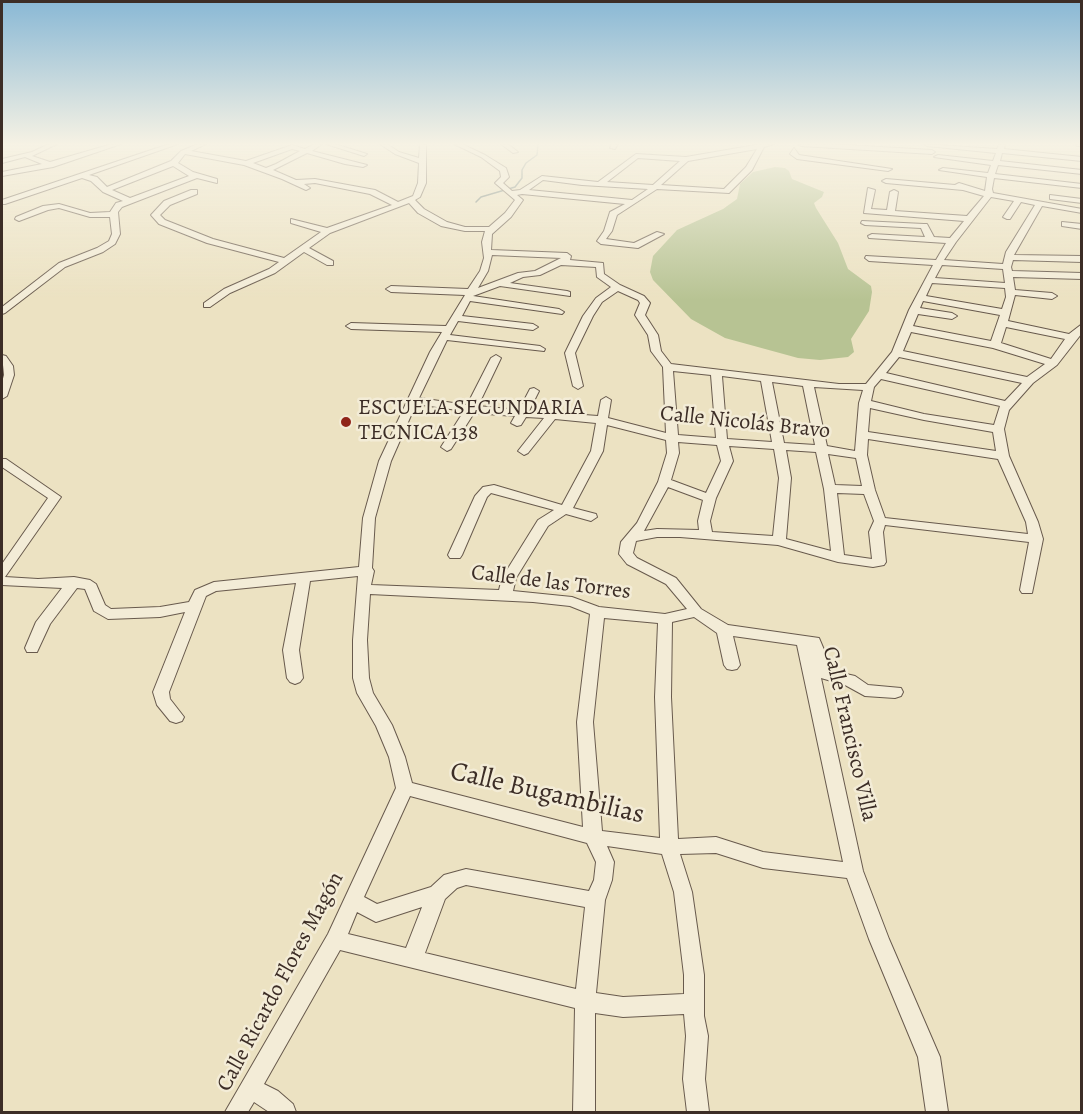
<!DOCTYPE html>
<meta charset="utf-8">
<style>
body{margin:0}
#map{position:relative;width:1083px;height:1114px;overflow:hidden;background:#ece2c2;font-family:Alegreya,serif}
canvas{display:block}
.frame{position:absolute;inset:0;border:3px solid #3c2d26;pointer-events:none}
</style>
<div id="map">
<canvas width="1083" height="1114"></canvas>
<div class="frame"></div>
</div>
<script>
const g = document.querySelector('canvas').getContext('2d');
g.lineJoin = 'round';
function fillPath(path, color) { g.fillStyle = color; g.fill(path, 'evenodd'); }
const poly = rows => new Path2D(rows.map(r => 'M' + r).join(''));
function trace(path, color, width, dash) { g.strokeStyle = color; g.lineWidth = width; g.lineCap = dash ? 'butt' : 'round'; g.setLineDash(dash || []); g.stroke(path); }
function write(font, color, halo, rows, align = 'center') {
  g.font = font + ' Alegreya,serif'; g.lineWidth = 5; g.setLineDash([]); g.textBaseline = 'middle'; g.strokeStyle = halo; g.fillStyle = color; for (const [text, x, y, turn = 0] of rows) {
    g.save(); g.translate(x, y); g.rotate((+turn || 0) * Math.PI / 180); g.textAlign = isNaN(turn) ? turn : align; if (halo) g.strokeText(text, 0, 0); g.fillText(text, 0, 0); g.restore();
  }
}
fillPath(poly([
 [775,167,785,168,789,171,792,179,824,192,822,197,814,203,816,208,838,243,848,269,871,286,872,292,869,311,851,339,854,352,848,357,820,360,798,358,725,338,691,319,653,280,650,272,653,256,677,230,723,209,737,199,740,184,753,172]
]), '#b7c393');
trace(poly([
 [476,202,481,197,515,187,522,178,522,170,526,163,537,155,538,144]
]), '#74837e', 1.5);
const minor = poly([
 [49,144,57,144,32,156,50,162,112,144,121,144,53,167,2,176,2,172,42,164,25,157,2,163,2,159,32,152,49,144],
 [169,144,178,144,89,175,97,177,107,187,171,161,181,151,198,144,206,144,191,151,246,161,292,145,305,149,314,144,322,144,312,151,367,165,363,167,345,164,307,153,273,170,296,180,315,179,375,190,398,202,413,196,418,183,419,163,395,154,380,144,387,144,399,152,419,158,420,144,426,144,426,183,420,197,415,200,424,209,447,222,465,227,489,227,505,213,515,200,495,183,501,177,500,171,481,157,454,144,462,144,485,155,506,168,509,177,503,183,512,191,520,190,542,176,598,182,636,154,686,157,761,144,774,144,764,147,752,170,729,193,657,189,617,215,612,231,606,239,634,243,657,232,664,234,638,248,601,244,597,241,604,231,610,212,625,204,522,194,517,195,523,200,511,217,492,234,491,250,567,253,571,256,570,260,603,263,604,274,620,285,644,296,650,303,645,315,658,335,661,351,671,364,839,384,866,384,892,352,909,310,933,265,869,261,865,258,866,256,936,260,946,243,869,238,868,236,872,234,925,237,921,228,865,225,861,223,862,221,924,224,927,224,934,237,950,238,964,221,864,213,868,188,875,190,871,209,887,210,890,192,894,190,898,192,895,211,967,216,984,196,963,190,886,183,882,181,886,179,955,185,959,183,985,191,987,177,939,170,943,168,988,173,991,165,934,157,938,155,993,161,996,153,927,146,924,144,997,149,999,144,1005,144,1004,149,1082,157,1082,161,1002,153,1000,161,1082,170,1082,174,998,165,995,174,1082,184,1082,188,994,178,992,189,993,193,1082,209,1082,213,1042,206,1014,255,1082,256,1082,262,1013,260,1011,267,1012,271,1082,273,1082,279,1013,277,1015,290,1052,293,1057,296,1052,299,1015,295,1008,321,1069,334,1082,324,1082,333,1057,365,1033,383,1009,410,1004,429,1009,456,1038,522,1043,539,1032,593,1022,593,1020,590,1029,542,885,525,883,532,886,562,884,565,873,567,838,562,778,545,680,537,657,537,636,541,633,553,637,558,676,578,701,609,728,625,819,638,833,671,855,676,868,685,901,688,903,692,901,696,895,698,865,696,845,685,821,678,863,871,889,939,940,1057,948,1112,926,1112,918,1057,869,939,847,878,763,868,716,853,680,854,692,892,704,975,704,1016,708,1036,705,1079,709,1112,687,1112,683,1079,686,1036,684,1014,623,1017,595,1013,595,1112,573,1112,575,1008,340,950,264,1084,278,1091,293,1104,296,1112,269,1112,254,1102,248,1112,225,1112,328,934,396,788,389,757,376,726,357,693,353,678,353,640,358,576,310,581,299,650,303,678,300,682,295,684,290,682,287,678,283,650,296,583,216,591,206,596,169,692,170,699,184,717,182,721,176,723,170,721,157,705,153,692,185,612,160,617,108,619,94,611,85,589,77,588,50,624,37,652,27,652,25,648,36,622,62,588,2,585,2,564,48,498,2,467,2,459,6,459,61,497,5,577,38,579,74,577,90,580,96,584,105,605,111,609,160,607,189,602,195,590,214,582,359,567,363,518,379,461,430,352,442,332,351,329,346,326,351,323,446,326,465,295,391,292,386,289,391,286,468,289,480,271,484,258,482,242,485,231,465,231,441,226,418,213,409,203,330,233,309,248,333,261,333,265,327,265,304,252,275,273,230,293,210,307,204,307,204,303,224,289,269,269,279,262,207,243,159,224,151,215,164,201,191,190,197,190,197,194,170,205,160,215,165,220,213,239,284,258,321,232,291,223,291,219,327,228,392,205,370,194,315,183,304,184,310,188,306,190,282,179,244,165,185,154,178,163,193,172,217,179,217,183,197,178,122,207,118,212,120,234,115,244,103,252,65,267,5,313,2,314,2,307,59,263,97,248,109,241,112,234,110,217,90,217,59,208,48,210,19,221,15,219,16,217,43,206,59,204,90,213,110,212,116,203,123,201,103,192,91,181,82,178,5,204,2,204,2,200,169,144],
 [292,149,300,151,276,164,266,168,253,163,292,149],
 [757,149,746,167,724,189,661,185,688,161,757,149],
 [638,158,680,161,653,185,607,182,638,158],
 [173,166,189,176,130,198,112,190,173,166],
 [543,180,582,185,648,189,632,200,529,190,543,180],
 [991,197,1014,201,1003,217,1007,219,1010,219,1021,202,1035,205,1006,252,1003,264,944,260,956,242,991,197],
 [492,255,561,258,535,271,518,273,478,288,488,271,492,255],
 [561,265,596,267,597,277,611,287,596,298,583,316,565,353,573,386,578,389,583,386,575,353,593,316,602,302,618,291,638,300,640,303,635,315,648,335,651,351,663,367,666,433,608,418,611,400,606,397,601,400,598,416,529,411,539,391,534,388,530,389,519,410,478,406,501,358,496,355,491,358,467,405,419,398,447,340,544,351,545,349,540,346,450,335,458,321,533,330,538,327,533,324,462,316,470,301,562,314,564,312,559,309,473,296,500,286,570,296,570,292,567,291,510,283,523,277,540,275,561,265],
 [942,265,1003,269,1005,283,935,278,942,265],
 [932,283,1005,288,1006,297,1002,309,926,296,932,283],
 [923,301,1000,315,991,341,913,326,918,314,952,319,957,316,952,313,920,308,923,301],
 [1006,327,1065,339,1051,359,1001,343,1006,327],
 [911,332,993,348,1045,364,1027,377,903,351,911,332],
 [899,357,1022,383,1005,401,886,373,899,357],
 [673,371,711,375,716,438,678,435,673,371],
 [722,376,761,381,772,442,727,439,722,376],
 [881,379,1000,406,994,425,924,414,871,401,874,387,881,379],
 [772,382,803,386,815,445,784,443,772,382],
 [814,387,863,390,859,403,855,451,827,446,814,387],
 [416,404,464,411,441,447,447,451,451,449,474,413,515,416,511,423,517,426,521,425,526,417,544,418,518,451,524,455,528,453,555,419,596,423,591,451,562,505,494,485,483,487,475,496,448,555,450,558,460,558,462,555,487,497,491,493,554,510,538,520,502,578,499,590,371,585,374,571,372,568,375,518,391,461,416,404],
 [870,408,924,420,993,432,996,451,868,432,870,408],
 [607,425,666,440,667,453,658,482,637,523,621,542,619,554,627,564,666,584,687,609,665,614,599,607,572,597,513,591,516,578,548,526,566,514,591,521,597,517,596,514,573,508,603,451,607,425],
 [868,439,998,459,1026,522,1028,534,885,518,875,490,867,455,868,439],
 [678,442,717,445,721,461,706,493,671,480,679,453,678,442],
 [729,446,774,449,779,478,773,536,712,532,710,521,716,498,733,461,729,446],
 [786,450,816,452,824,489,831,551,786,539,791,478,786,450],
 [828,454,856,458,862,486,835,485,828,454],
 [668,487,703,500,698,521,699,530,657,529,644,531,668,487],
 [837,493,864,494,874,521,869,532,872,559,844,555,837,493],
 [370,594,533,602,570,606,590,614,577,722,583,827,412,783,405,757,392,725,373,693,369,678,367,640,370,594],
 [694,617,717,633,724,665,727,669,732,670,737,669,740,665,733,636,797,645,843,862,763,852,716,837,678,839,671,697,672,622,694,617],
 [604,618,658,623,655,697,660,838,602,831,593,722,604,618],
 [410,796,587,843,596,862,594,880,589,891,466,869,444,875,431,887,377,904,364,897,410,796],
 [607,846,662,854,674,892,684,975,684,994,623,997,596,993,605,900,612,880,614,862,607,846],
 [466,885,585,907,576,989,425,953,445,899,457,888,466,885],
 [422,907,406,948,348,934,357,912,376,922,422,907],
 [326,144,335,144,367,154,364,156,326,144],
 [501,144,508,144,518,152,513,153,501,144],
 [612,144,618,144,615,149,610,148,612,144],
 [798,144,830,144,932,150,935,152,932,154,801,146,798,144],
 [1076,144,1082,144,1082,146,1077,146,1076,144],
 [794,148,799,155,892,169,888,171,797,159,790,154,794,148],
 [1050,195,1082,199,1082,203,1050,199,1050,195],
 [1062,222,1082,224,1082,229,1062,226,1062,222],
 [2,355,6,356,13,366,14,375,7,396,2,399,2,382,4,375,2,355]
]);
trace(minor, '#685a4d', 2);
fillPath(minor, '#f3ecd7');
const sky = g.createLinearGradient(0, 0, 0, 300);
sky.addColorStop(0, '#89b8d5');
sky.addColorStop(0.48, '#f6f2e4');
sky.addColorStop(1, '#f6f2e400');
g.fillStyle = sky;
g.fillRect(0, 0, 1083, 300);
for (const [x, y, r, color] of [
 [346,422,6,"#8f2418"]
]) { const dot = new Path2D(); dot.arc(x, y, r, 0, 2 * Math.PI); g.fillStyle = color; g.fill(dot); trace(dot, '#f3ecd7', 2); }
write('22px', '#3c2d26', '#f3ecd7', [
 ["ESCUELA SECUNDARIA",358,409],
 ["TECNICA 138",358,434]
], 'left');
write('22px', '#3c2d26', '#f3ecd7', [
 ["Calle Nicolás Bravo",745,423,6],
 ["Calle de las Torres",551,583,7],
 ["Calle Francisco Villa",849,734,77],
 ["Calle Ricardo Flores Magón",281,982,-62]
]);
write('27px', '#3c2d26', '#f3ecd7', [
 ["Calle Bugambilias",547,794,13]
]);
</script>
